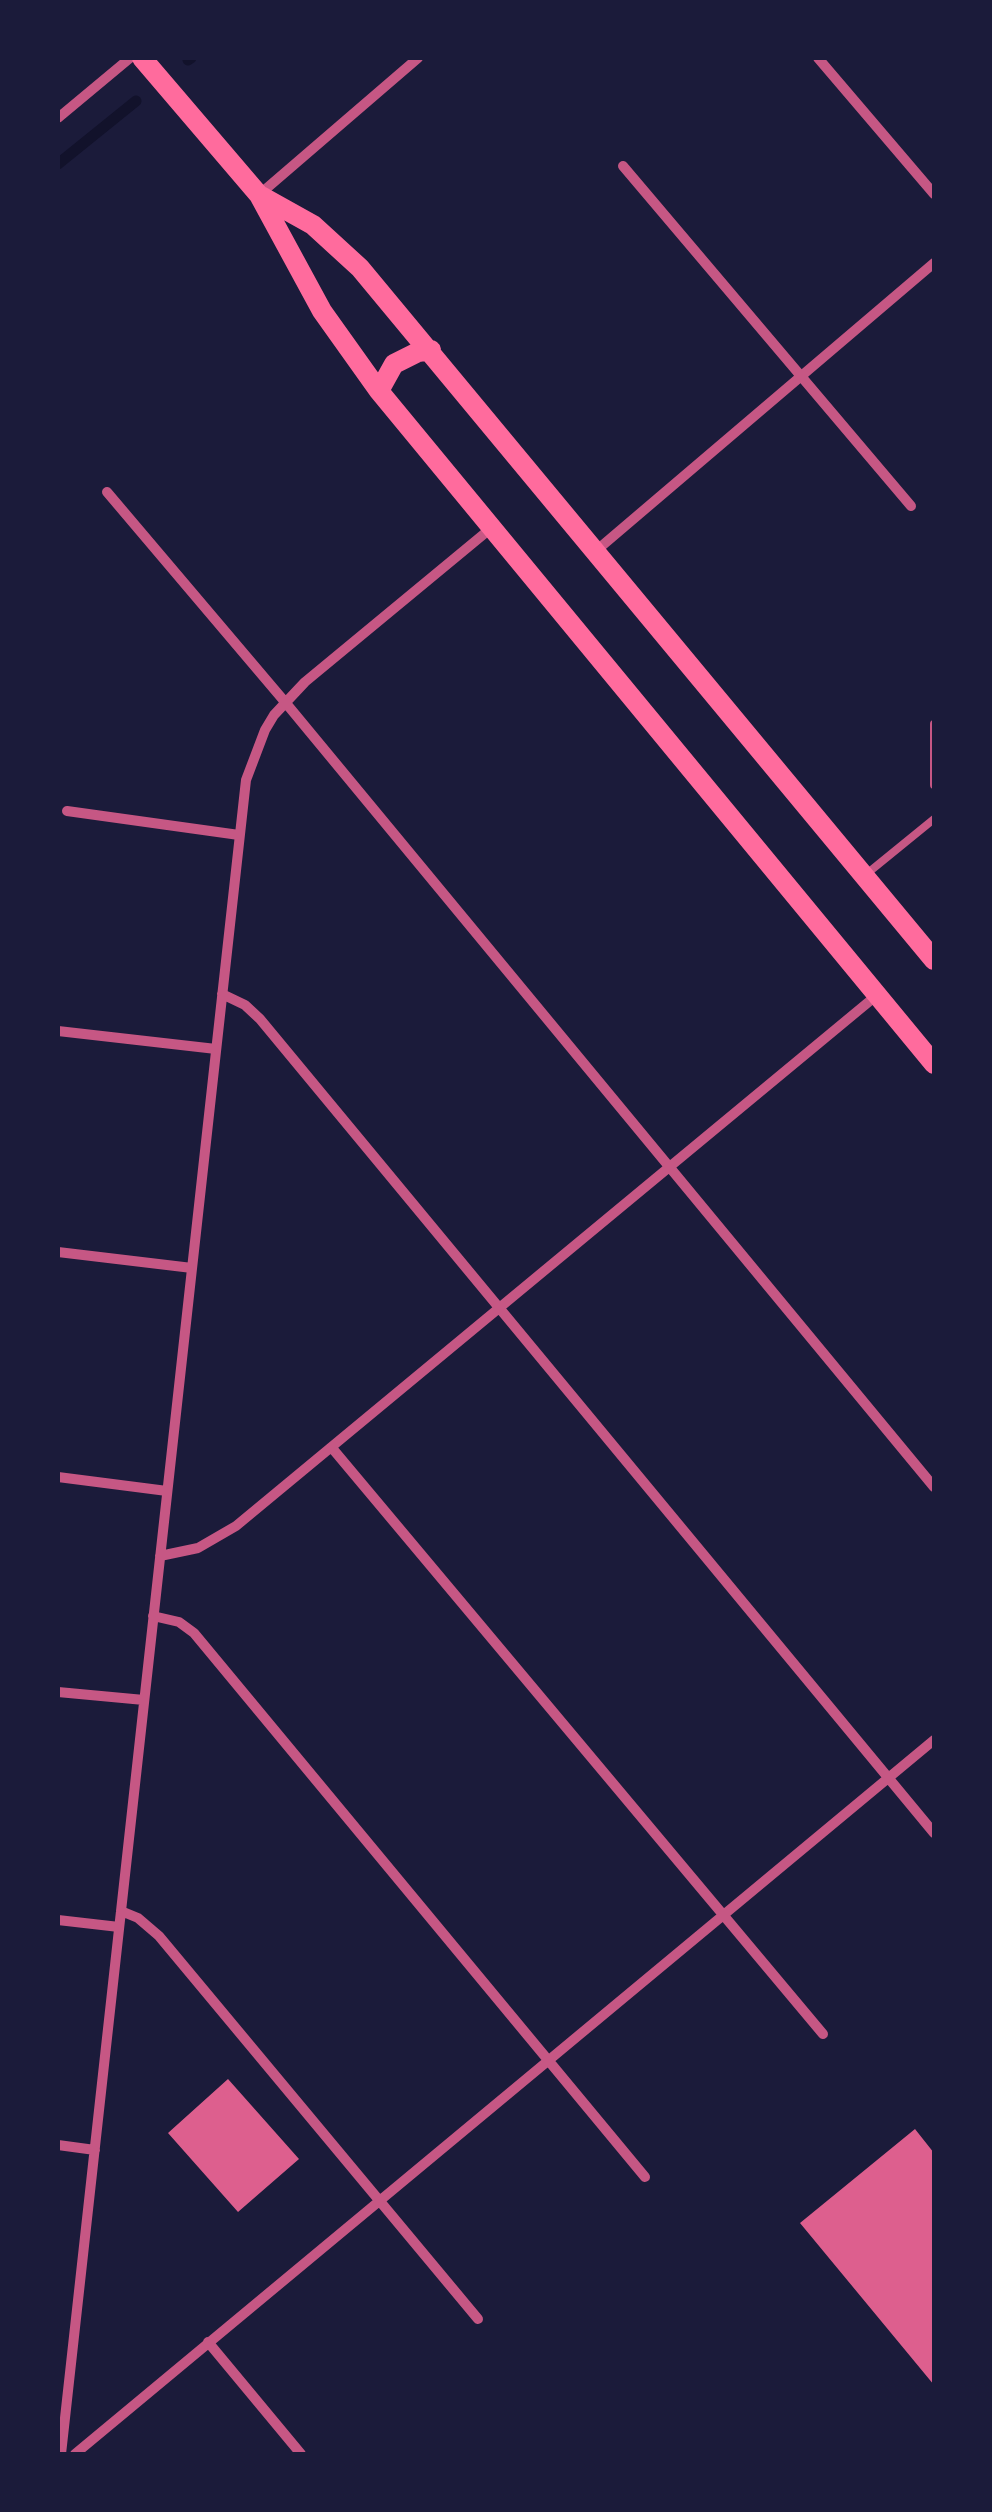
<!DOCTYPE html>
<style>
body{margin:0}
#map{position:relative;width:992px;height:2512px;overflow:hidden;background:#1b1b3a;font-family:Ubuntu,sans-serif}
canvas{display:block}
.frame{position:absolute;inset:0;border:60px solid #1b1b3a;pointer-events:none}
</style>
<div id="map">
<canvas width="992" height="2512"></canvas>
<div class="frame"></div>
</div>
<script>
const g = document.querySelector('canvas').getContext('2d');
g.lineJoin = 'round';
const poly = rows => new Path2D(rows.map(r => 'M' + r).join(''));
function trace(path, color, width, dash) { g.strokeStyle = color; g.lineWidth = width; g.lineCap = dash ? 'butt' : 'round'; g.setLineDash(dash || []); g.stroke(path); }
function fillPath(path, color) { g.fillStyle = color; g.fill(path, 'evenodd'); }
trace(poly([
 [188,60,191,58],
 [58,164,136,101]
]), '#12122b', 11);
fillPath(poly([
 [228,2079,299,2159,238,2212,168,2133],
 [915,2129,934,2153,934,2385,800,2223]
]), '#dd5f8e');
trace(poly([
 [934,724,934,785],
 [864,876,934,819]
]), '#c65784', 8);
trace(poly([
 [818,58,934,194],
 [58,118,130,58],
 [623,166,911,506],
 [260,194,418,58],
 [107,492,285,702,934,1487],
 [597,550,934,263],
 [67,811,239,835],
 [222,994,245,1005,260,1019,934,1833],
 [58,1031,216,1049],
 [58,1252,192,1268],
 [332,1448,823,2034],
 [58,1477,167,1491],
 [160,1556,198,1548,236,1526,877,995],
 [153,1616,179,1622,194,1633,645,2177],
 [58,1692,144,1700],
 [121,1911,138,1918,159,1936,478,2319],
 [58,1920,119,1927],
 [58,2145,95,2150],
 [208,2342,301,2454],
 [61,2454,246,780,265,730,274,715,305,682,490,529],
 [75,2454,934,1740]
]), '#c65784', 10);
trace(poly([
 [142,58,259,195,322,311,379,391,934,1064],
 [261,196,313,225,360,268,934,960],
 [379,391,394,364,418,352,431,350]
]), '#ff6b9d', 20);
</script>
